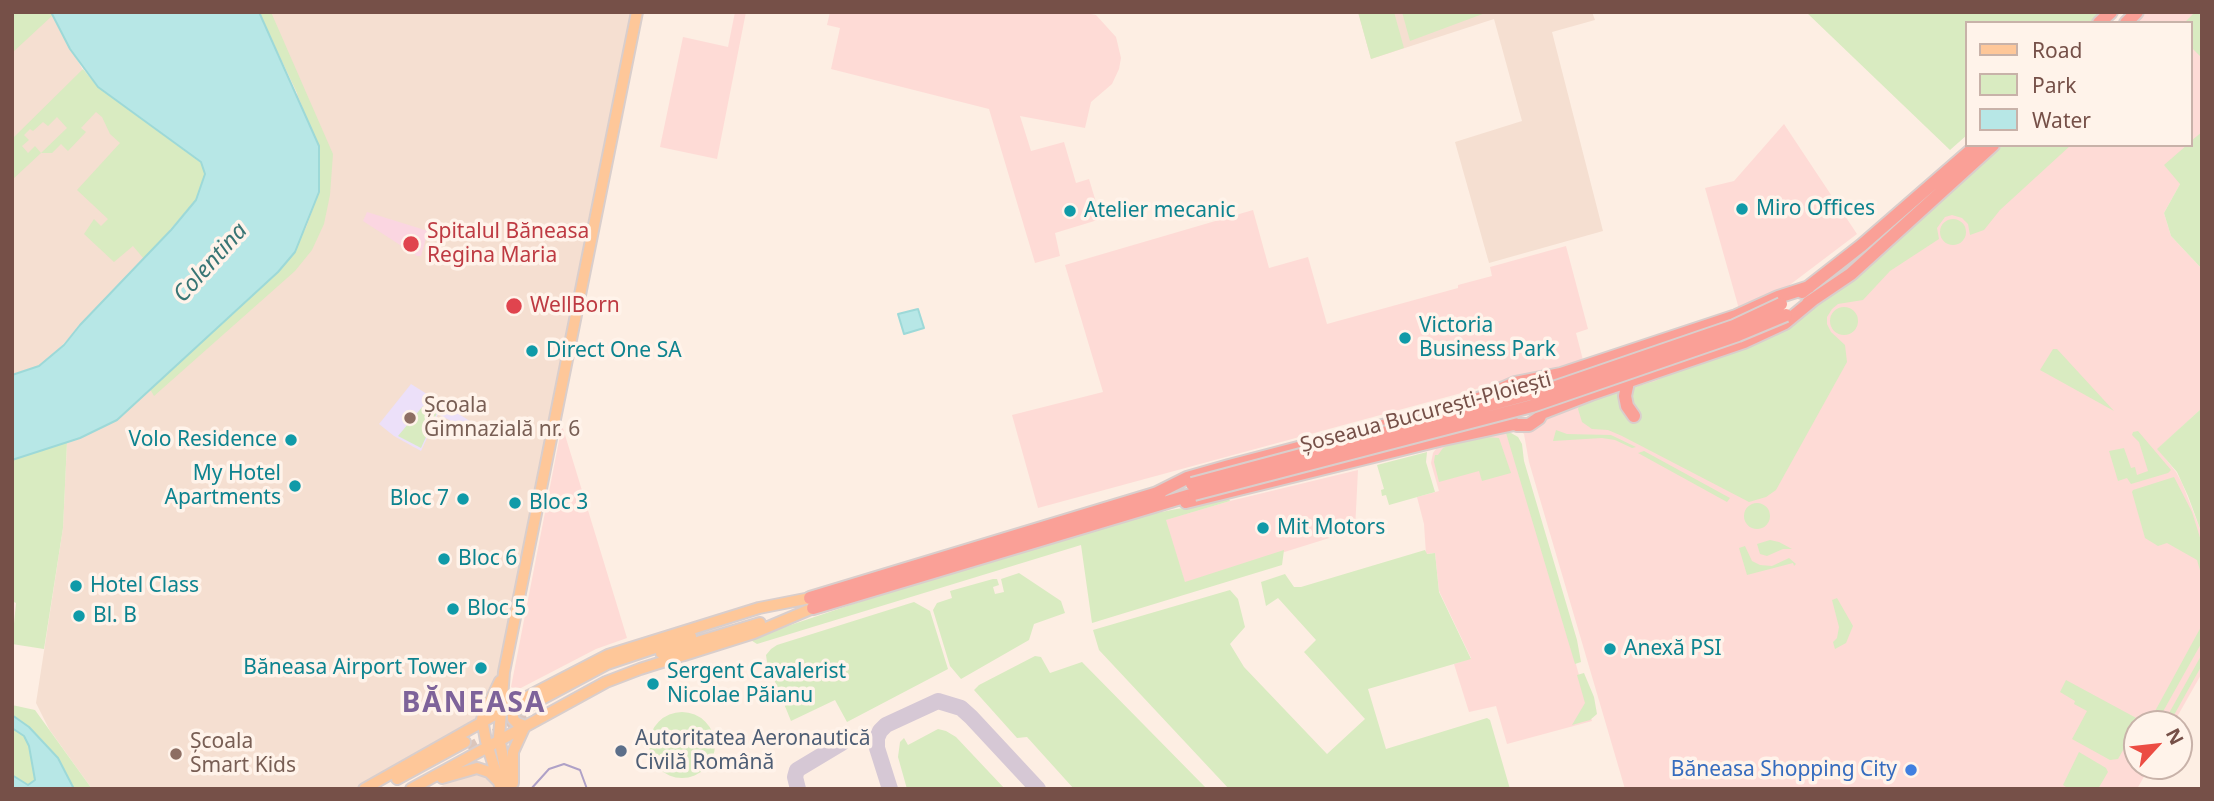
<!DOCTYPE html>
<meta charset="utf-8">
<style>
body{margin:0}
#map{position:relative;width:2214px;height:801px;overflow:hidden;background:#fdeee3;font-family:"Noto Sans",sans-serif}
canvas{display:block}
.frame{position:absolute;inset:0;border:14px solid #765048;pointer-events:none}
.legend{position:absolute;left:1965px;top:21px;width:228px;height:126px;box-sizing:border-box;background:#fff3ea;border:2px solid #c8b2a9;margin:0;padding:9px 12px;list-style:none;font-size:21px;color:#765048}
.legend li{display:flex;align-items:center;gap:14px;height:35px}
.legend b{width:35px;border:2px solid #c8b2a9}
.north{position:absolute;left:2123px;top:710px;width:70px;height:70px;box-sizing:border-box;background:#fff3ea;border:2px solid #c8b2a9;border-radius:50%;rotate:63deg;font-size:19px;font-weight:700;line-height:28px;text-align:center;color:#765048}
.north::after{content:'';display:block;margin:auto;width:24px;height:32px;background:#ec4c43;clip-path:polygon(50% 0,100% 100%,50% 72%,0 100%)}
</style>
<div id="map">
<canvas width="2214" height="801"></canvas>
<div class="frame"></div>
<ul class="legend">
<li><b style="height:9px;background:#fec799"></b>Road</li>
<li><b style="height:19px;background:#d9ebc1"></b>Park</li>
<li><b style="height:19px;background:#b7e7e6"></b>Water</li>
</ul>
<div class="north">N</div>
</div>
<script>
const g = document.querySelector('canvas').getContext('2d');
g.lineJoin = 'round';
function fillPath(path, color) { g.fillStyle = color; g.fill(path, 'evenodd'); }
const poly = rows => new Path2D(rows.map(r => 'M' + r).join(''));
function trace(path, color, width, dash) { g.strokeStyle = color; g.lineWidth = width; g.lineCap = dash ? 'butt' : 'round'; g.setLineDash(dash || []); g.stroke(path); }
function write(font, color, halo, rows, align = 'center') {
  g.font = font + ' "Noto Sans",sans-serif'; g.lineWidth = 7; g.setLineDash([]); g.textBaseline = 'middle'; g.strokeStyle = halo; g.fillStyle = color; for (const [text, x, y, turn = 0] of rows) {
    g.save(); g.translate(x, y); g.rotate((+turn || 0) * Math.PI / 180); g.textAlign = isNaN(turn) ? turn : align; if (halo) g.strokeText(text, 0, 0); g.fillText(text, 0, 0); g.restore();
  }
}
fillPath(poly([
 [12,12,51,12,171,230,52,356,39,366,12,375],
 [259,12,637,12,504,672,472,723,360,789,92,789,49,729,36,703,63,528,67,442,80,438,217,327,278,273,297,93],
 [1358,12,1592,12,1595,20,1552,32,1603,231,1489,263,1455,142,1522,121,1494,19,1371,59],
 [477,773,486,773,498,789,436,789,457,778]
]), '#f5dfd1');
fillPath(poly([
 [735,12,746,12,717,159,660,147,683,37,728,47],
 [830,12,1081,12,1096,15,1116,37,1121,58,1119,69,1112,84,1091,102,1085,128,1020,116,1031,151,1064,142,1076,183,1089,179,1101,219,1055,233,1060,256,1035,263,989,109,831,69,840,28,827,25],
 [2147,12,2202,12,2202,187,2180,184,2164,213,2171,236,2202,269,2202,408,2158,449,2176,472,2182,483,2202,534,2202,673,2173,724,2137,724,2137,766,2150,766,2137,789,1625,789,1529,462,1524,434,1514,424,1537,420,1772,329,2003,145,2191,145,2191,23,2136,23],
 [1784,124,1857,234,1787,287,1739,309,1705,188,1734,181],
 [1253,210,1269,268,1308,257,1327,324,1458,288,1458,285,1492,276,1490,267,1566,246,1588,329,1576,333,1583,360,1038,508,1012,415,1103,392,1065,265],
 [562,425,627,638,596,649,517,690,511,687],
 [1509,428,1592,721,1507,744,1496,706,1469,712,1454,664,1471,658,1439,591,1435,553,1426,554,1424,524,1417,497,1439,491,1431,463,1433,453,1438,446],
 [1358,470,1355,530,1185,583,1165,520,1230,501]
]), '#fedbd6');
fillPath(poly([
 [411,384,473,423,469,431,438,414,421,451,394,436,379,424]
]), '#ece0f9');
fillPath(poly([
 [367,212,428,231,421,256,417,256,363,221]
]), '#fbd6e1');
fillPath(poly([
 [12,12,51,12,53,15,12,53],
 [259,12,271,12,333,154,330,195,324,224,312,250,295,271,154,396,150,389,278,272,306,228,319,192,320,152,297,93],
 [1358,12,1394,12,1404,48,1371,59],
 [1402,12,1488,12,1410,41],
 [1806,12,2108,12,2096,23,1967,23,1967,135,1950,150],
 [2195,12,2202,12,2202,58,2191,47,2191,23,2184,23],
 [83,69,98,87,201,162,205,174,196,200,144,259,133,246,114,262,84,234,94,219,101,226,108,219,77,190,120,143,110,134,102,117,96,112,81,128,86,132,68,151,61,144,52,153,41,153,12,180,12,139],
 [57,117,67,128,41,153,35,146,28,153,22,146,29,140,24,135,30,129,33,131,43,122,48,126],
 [2202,132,2202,269,2171,236,2164,213,2180,184,2164,165,2187,145,2191,145,2191,141],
 [2003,145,2071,145,2000,210,1984,230,1970,235,1968,224,1962,218,1952,215,1945,217,1937,228,1939,239,1890,271,1863,300,1838,304,1832,309,1827,317,1827,324,1831,332,1845,345,1847,362,1776,490,1766,497,1749,502,1622,436,1608,430,1592,429,1582,422,1578,409,1583,396,1632,388,1655,381,1772,329],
 '1940 232a13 13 0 1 1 26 0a13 13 0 1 1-26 0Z',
 '1830 321a14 14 0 1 1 28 0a14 14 0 1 1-28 0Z',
 [2053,349,2057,349,2114,411,2040,370],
 [423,406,437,413,421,448,398,436],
 [2202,408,2202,534,2188,496,2177,472,2157,449],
 [1556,430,1567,434,1611,435,1636,447,1632,448,1615,440,1602,438,1553,441],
 [2138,431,2171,470,2168,473,2131,484,2127,478,2118,481,2109,451,2124,448,2131,468,2135,467,2137,475,2148,471,2139,442,2132,435,2133,432],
 [1506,433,1511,433,1518,437,1522,444,1524,461,1577,640,1581,662,1575,664],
 [1487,437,1499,438,1511,473,1482,481,1479,471,1439,482,1434,462,1435,455,1438,455,1443,448,1447,446],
 [67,442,63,528,44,649,12,644,16,603,12,601,12,460],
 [1644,451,1730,498,1727,502,1638,453],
 [1427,452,1426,462,1435,492,1389,505,1386,495,1382,496,1381,490,1384,489,1377,465],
 [2174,477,2192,512,2202,544,2202,577,2197,560,2167,543,2158,546,2145,538,2132,492,2133,490],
 [1229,499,1230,501,1166,520,1185,582,1284,550,1282,565,1092,623,1081,545,757,644,749,639,877,596,1156,513],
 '1744 516a13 13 0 1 1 26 0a13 13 0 1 1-26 0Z',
 [1770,540,1779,542,1792,549,1783,549,1767,556,1760,554,1757,544],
 [1745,546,1752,561,1760,565,1772,566,1789,558,1796,564,1794,566,1793,563,1747,575,1739,548],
 [1425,550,1427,554,1435,553,1439,592,1471,659,1368,689,1386,749,1487,718,1490,720,1510,789,1229,789,1099,650,1093,630,1230,590,1238,599,1245,627,1230,644,1244,667,1327,754,1365,719,1304,652,1316,640,1278,598,1266,606,1261,582,1285,574,1294,587,1301,587],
 [1019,573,1061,601,1065,613,1034,624,1029,640,961,679,950,666,933,610,937,603,952,598,950,591,993,579,997,579,999,585,993,587,995,594,1004,592,1001,579],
 [1837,598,1853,626,1846,643,1835,649,1833,642,1837,638,1839,627,1832,600],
 [914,602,930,611,948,669,847,722,835,700,791,721,767,662,766,655,771,649,777,645],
 [2202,625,2202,642,2156,724,2148,724],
 [2202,654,2202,665,2169,724,2163,724],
 [1035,656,1041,657,1050,673,1082,662,1207,789,1074,789,1027,737,1017,738,974,690,979,685],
 [1584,673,1594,697,1597,714,1590,720,1572,725,1585,703,1577,675],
 [2066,680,2140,720,2118,759,2110,760,2072,739,2087,711,2074,704,2075,701,2060,692],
 [12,705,35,710,92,789,74,789,58,758,40,738,12,715],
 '649 745a33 33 0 1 1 66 0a33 33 0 1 1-66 0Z',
 [12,728,24,736,29,746,35,780,32,784,22,784,12,775],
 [938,729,946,731,956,737,1005,789,907,789,898,757,900,742,904,738,908,745],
 [2079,752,2106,768,2108,772,2098,789,2069,789,2063,785]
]), '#d9ebc1');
const water = poly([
 [51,12,259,12,319,146,319,192,295,252,278,272,117,420,80,438,12,460,12,375,39,366,64,345,80,325,171,230,196,200,205,174,201,162,98,87,70,49,51,12],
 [918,309,924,328,904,334,898,314,918,309],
 [12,715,29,727,58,758,74,789,12,789,12,775,28,785,35,780,29,746,24,736,12,728,12,715]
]);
fillPath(water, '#b7e7e6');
trace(water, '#9dd9d8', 2);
trace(poly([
 [798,789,795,777,797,770,842,743],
 [890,789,877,748,877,738,880,731,886,725,938,701,961,708,971,717,1038,789]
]), '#d6c8d5', 16);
trace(poly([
 [468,748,526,716]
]), '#dbc6bc', 10, [10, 5]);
const major = poly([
 [661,653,760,623],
 [500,681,482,719,486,741,501,789],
 [513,705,513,719,517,723,525,726],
 [523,709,607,664,691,636],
 [442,778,477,768,489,772,497,780],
 [397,779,465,742],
 [513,783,513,752,524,728],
 [364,789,523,699,608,655,759,608,810,598],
 [411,789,606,682,640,669,754,633,813,608],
 [509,789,499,737,504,672,637,12]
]);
const highway = poly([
 [2099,23,2111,12],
 [2126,23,2137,12],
 [1802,292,1862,245,1977,145],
 [1808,303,1851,274,1993,145],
 [1628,382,1625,396,1627,406,1634,416],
 [1542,413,1591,394,1744,342,1785,323,1814,299],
 [1508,421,1517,425,1529,425,1539,418,1544,408],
 [1155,494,1187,478,1229,466,1440,411,1481,398,1515,383,1561,374,1736,316,1778,297,1809,287],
 [1186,502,1439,440,1514,424],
 [810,598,1161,492],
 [813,608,1194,494]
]);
trace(major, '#d9cecc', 14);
trace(highway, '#d9cecc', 16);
trace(major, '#fec799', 10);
trace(highway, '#faa097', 12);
trace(poly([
 [531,789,549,769,564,764,580,770,587,789]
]), '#afa1c7', 2);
const highwayBridge = poly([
 [1192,484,1556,387,1734,326,1781,304],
 [1194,494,1532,406,1738,335,1786,315]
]);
trace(highwayBridge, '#d9cecc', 16, []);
trace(highwayBridge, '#faa097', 12);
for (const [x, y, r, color] of [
 [1742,209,7,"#0f9aa8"],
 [1070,211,7,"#0f9aa8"],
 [411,244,9,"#e0444e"],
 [514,306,9,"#e0444e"],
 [1405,338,7,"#0f9aa8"],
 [532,351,7,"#0f9aa8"],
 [410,418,7,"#8d6e63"],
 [291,440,7,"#0f9aa8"],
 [295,486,7,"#0f9aa8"],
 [463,499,7,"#0f9aa8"],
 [515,503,7,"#0f9aa8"],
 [1263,528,7,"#0f9aa8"],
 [444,559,7,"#0f9aa8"],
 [76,586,7,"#0f9aa8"],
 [453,609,7,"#0f9aa8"],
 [79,616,7,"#0f9aa8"],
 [1610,649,7,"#0f9aa8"],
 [481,668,7,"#0f9aa8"],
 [653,684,7,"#0f9aa8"],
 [621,751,7,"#5c6f8a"],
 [176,754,7,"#8d6e63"],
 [1911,770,7,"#3f7fe0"]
]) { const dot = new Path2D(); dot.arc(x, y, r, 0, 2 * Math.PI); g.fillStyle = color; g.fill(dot); trace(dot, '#fff3ea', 2.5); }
write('21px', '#0d838f', '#fff3ea', [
 ["Miro Offices",1756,209],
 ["Atelier mecanic",1084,211],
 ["Victoria",1419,326],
 ["Business Park",1419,350],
 ["Direct One SA",546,351],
 ["Volo Residence",277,440,"right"],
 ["My Hotel",281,474,"right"],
 ["Apartments",281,498,"right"],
 ["Bloc 7",449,499,"right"],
 ["Bloc 3",529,503],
 ["Mit Motors",1277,528],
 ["Bloc 6",458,559],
 ["Hotel Class",90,586],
 ["Bloc 5",467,609],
 ["Bl. B",93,616],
 ["Anexă PSI",1624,649],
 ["Băneasa Airport Tower",467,668,"right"],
 ["Sergent Cavalerist",667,672],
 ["Nicolae Păianu",667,696]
], 'left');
write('21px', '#be3a42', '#fff3ea', [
 ["Spitalul Băneasa",427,232],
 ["Regina Maria",427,256],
 ["WellBorn",530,306]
], 'left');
write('21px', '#785e54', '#fff3ea', [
 ["Școala",424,406],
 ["Gimnazială nr. 6",424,430],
 ["Școala",190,742],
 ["Smart Kids",190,766]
], 'left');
write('21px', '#765048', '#fff3ea', [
 ["Șoseaua București-Ploiești",1426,413,-15]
]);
write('21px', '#4e5e75', '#fff3ea', [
 ["Autoritatea Aeronautică",635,739],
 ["Civilă Română",635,763]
], 'left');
write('21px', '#366cbe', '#fff3ea', [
 ["Băneasa Shopping City",1897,770]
], 'right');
write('italic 23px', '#387574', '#fff3ea', [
 ["Colentina",211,263,-48]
]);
g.letterSpacing = '2px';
write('bold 28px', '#7e639a', '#fff3ea', [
 ["BĂNEASA",474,704]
]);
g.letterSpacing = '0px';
</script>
